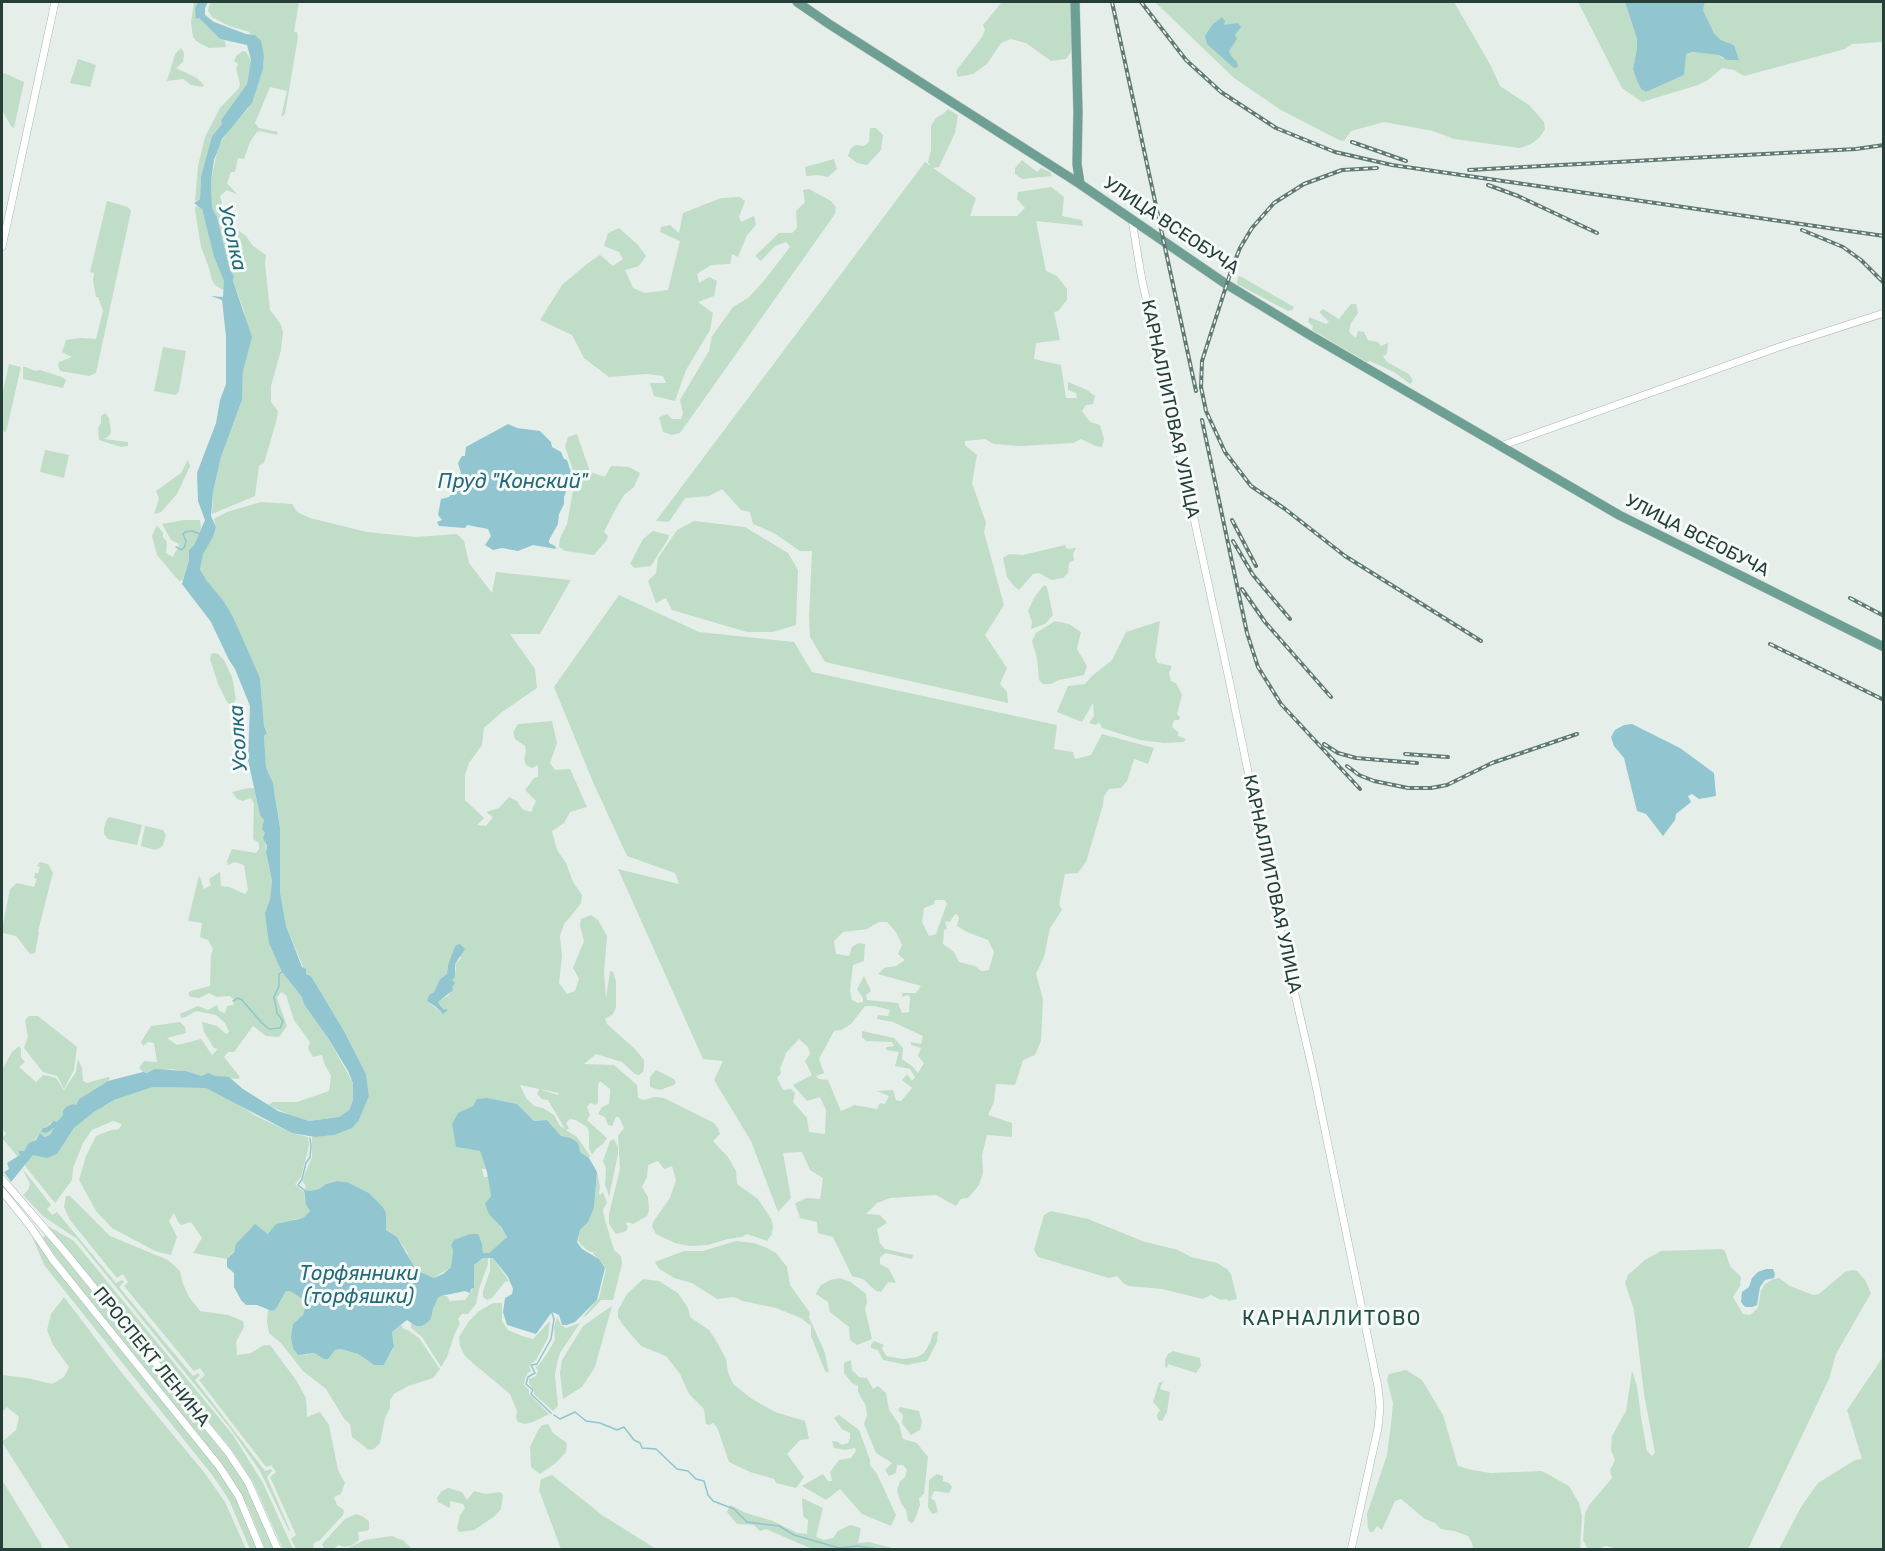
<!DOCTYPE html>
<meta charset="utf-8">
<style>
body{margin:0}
#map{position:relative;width:1885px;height:1551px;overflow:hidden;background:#e6eeea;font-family:Rubik,sans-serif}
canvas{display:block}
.frame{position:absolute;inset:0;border:3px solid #253f38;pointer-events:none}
</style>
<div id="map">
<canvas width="1885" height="1551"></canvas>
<div class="frame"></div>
</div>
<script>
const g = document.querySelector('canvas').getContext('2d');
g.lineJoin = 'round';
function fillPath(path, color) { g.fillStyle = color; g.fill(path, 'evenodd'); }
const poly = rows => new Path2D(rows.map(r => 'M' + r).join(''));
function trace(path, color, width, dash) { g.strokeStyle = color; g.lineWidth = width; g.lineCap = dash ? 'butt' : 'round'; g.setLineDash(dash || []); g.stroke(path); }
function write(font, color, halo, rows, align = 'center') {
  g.font = font + ' Rubik,sans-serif'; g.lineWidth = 6; g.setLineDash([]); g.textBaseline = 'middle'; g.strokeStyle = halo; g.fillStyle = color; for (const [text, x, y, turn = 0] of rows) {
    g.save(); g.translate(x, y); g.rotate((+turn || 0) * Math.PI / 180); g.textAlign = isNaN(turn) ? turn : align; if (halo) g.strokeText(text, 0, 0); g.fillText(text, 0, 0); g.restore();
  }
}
fillPath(poly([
 [194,2,198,2,195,8,199,18,220,39,225,41,226,47,209,48,196,41,193,37,191,22],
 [210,2,299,2,294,32,297,32,298,37,285,114,281,117,287,91,270,87,255,123,259,128,278,132,277,135,260,131,257,132,250,142,244,159,238,158,235,172,231,172,227,183,238,195,227,190,220,196,226,219,231,225,246,236,253,246,266,255,265,263,270,310,280,323,283,332,281,350,271,386,271,402,278,411,276,422,264,463,259,466,255,496,212,514,213,492,221,457,242,400,243,371,247,350,250,345,244,311,233,281,234,276,230,270,217,217,212,208,211,181,218,147,230,128,248,109,263,69,264,56,255,35,250,34,250,32,229,26,212,17,208,11],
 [1002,2,1072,2,1071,52,1066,59,1051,61,1026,43,1011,39,1001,43,987,64,973,74,958,77,956,71,982,37,985,30,983,25],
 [1155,2,1454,2,1491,66,1500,86,1529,105,1544,122,1545,129,1540,137,1531,144,1520,148,1454,139,1433,131,1384,122,1351,131,1344,141,1339,140,1281,110,1234,78],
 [1578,2,1625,2,1637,39,1637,48,1633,69,1637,81,1641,89,1646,92,1683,75,1686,54,1702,51,1719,55,1723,59,1734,45,1721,40,1714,33,1703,10,1705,2,1883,2,1883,42,1852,44,1845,49,1744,76,1734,70,1722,68,1708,80,1698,85,1642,102,1622,88],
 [181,48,184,53,183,62,176,68,197,78,204,85,202,87,191,85,183,79,167,81,175,54],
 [243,51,246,52,251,60,247,84,221,120,222,124,212,136,201,176,200,199,195,201,198,166,205,137,220,108,239,88,240,84,236,69,238,64,234,61,237,55],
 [78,59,96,65,90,87,70,83],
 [4,73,24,82,14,128,11,126,2,110,2,75],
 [948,109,958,115,955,133,939,167,933,168,976,198,970,216,1017,216,1025,208,1017,199,1018,192,1051,187,1064,197,1062,216,1082,220,1083,226,1036,221,1046,271,1057,276,1067,289,1067,300,1058,311,1054,312,1060,340,1036,343,1034,359,1061,365,1066,398,1077,398,1076,393,1068,390,1068,382,1087,390,1095,396,1093,404,1086,405,1082,411,1090,422,1100,425,1104,439,1102,447,1096,446,1081,439,1073,443,1020,446,994,444,985,439,965,441,965,445,977,455,972,483,986,523,984,532,1004,605,985,635,1007,668,1000,684,1007,692,1008,703,825,662,810,637,809,618,812,551,800,551,774,533,753,524,750,512,741,510,722,489,709,496,685,498,669,522,656,521,925,162,931,166,928,162,931,150,931,126,936,118,943,114],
 [870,128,876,128,883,135,881,150,867,165,857,163,848,156,851,148,856,145,864,146,869,142],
 [834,159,837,169,828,177,818,175,806,176,805,167],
 [1022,160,1037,172,1041,168,1050,172,1052,176,1022,179,1015,174,1015,168],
 [809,189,831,201,836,207,835,214,680,433,672,435,663,432,659,417,667,414,672,419,681,419,683,413,680,400,709,351,712,336,733,307,748,298,763,282,790,247,786,242,775,246,761,261,755,256,779,233,792,233,797,228,796,211,805,202,803,190],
 [740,197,745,201,739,217,741,222,754,216,756,225,747,235,738,257,732,254,730,264,711,265,697,274,699,283,709,277,717,281,714,296,698,302,713,313,710,330,686,370,675,401,654,396,650,383,666,383,663,376,647,374,609,377,584,358,572,335,540,320,562,285,588,263,600,255,613,266,623,259,619,252,604,246,608,233,619,228,638,245,646,256,639,266,625,270,633,288,645,293,668,290,680,241,660,232,661,227,670,225,679,233,683,213,721,198],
 [107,201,128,207,131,211,96,373,89,376,60,371,58,365,59,362,72,357,62,352,66,340,81,338,96,339,103,311,98,297,96,297,93,281,94,273,90,272],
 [196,206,199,206,202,209,214,257,224,281,225,288,223,290,215,285,212,280,208,265,201,247,195,210],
 [1240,276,1294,307,1292,310,1288,311,1237,284,1238,277],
 [1351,304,1356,304,1358,313,1351,323,1349,332,1356,338,1358,331,1364,332,1368,340,1378,342,1381,346,1388,343,1387,354,1383,356,1387,362,1409,374,1413,381,1410,384,1394,372,1370,361,1367,362,1312,330,1313,326,1308,322,1309,317,1326,324,1329,322,1319,312,1323,309,1339,319],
 [163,347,186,351,179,391,176,395,154,391],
 [9,364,21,367,6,432,2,431,2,396],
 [23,367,26,367,35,371,40,370,62,377,66,380,63,388,23,379],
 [105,413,109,418,111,432,109,436,104,439,128,442,128,446,121,447,99,440,98,428,101,423,101,416],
 [577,434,590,472,605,477,611,466,629,467,640,473,634,487,624,495,614,512,604,532,608,536,606,541,594,555,565,551,559,547,560,538,567,524,574,485,574,474,565,446,568,437],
 [45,450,69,455,64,478,40,472],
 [188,460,190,466,177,494,161,512,154,514,159,499,156,491,181,473],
 [261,502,292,504,297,512,310,518,367,532,416,537,457,534,464,541,469,563,492,593,496,572,571,580,540,634,510,634,535,669,537,688,502,712,484,728,482,745,469,763,465,775,465,800,484,818,477,825,486,826,493,817,486,812,499,808,509,797,517,801,522,809,531,812,536,801,525,790,534,778,538,777,538,765,532,768,526,765,524,759,526,751,525,746,515,739,513,732,518,724,552,721,557,743,550,763,555,770,570,769,587,807,570,812,564,823,552,831,557,850,566,863,573,882,582,895,581,903,575,911,564,924,560,936,562,956,559,983,567,994,575,991,579,979,573,968,584,941,580,926,581,919,591,915,598,920,607,936,604,972,606,999,610,971,613,972,616,981,616,1007,613,1014,605,1019,607,1024,635,1049,644,1060,644,1066,643,1072,639,1075,635,1074,622,1062,596,1054,584,1064,614,1065,637,1085,638,1098,644,1100,654,1097,664,1098,714,1123,718,1128,720,1134,713,1141,728,1157,736,1171,737,1184,758,1199,771,1219,773,1226,772,1234,767,1241,747,1234,742,1237,728,1239,708,1245,689,1246,675,1243,656,1234,652,1226,653,1222,670,1198,676,1180,672,1166,664,1169,658,1161,648,1165,647,1177,642,1187,648,1197,649,1211,647,1216,633,1224,627,1222,626,1224,628,1227,626,1231,616,1234,609,1224,609,1214,620,1169,618,1136,624,1128,619,1117,616,1117,612,1126,608,1125,605,1117,598,1114,602,1107,609,1104,610,1094,610,1089,600,1081,598,1085,598,1103,595,1105,590,1103,587,1107,590,1115,587,1120,607,1138,603,1144,596,1149,592,1155,589,1148,589,1132,587,1127,576,1120,570,1119,566,1123,569,1129,566,1130,577,1137,590,1156,589,1158,580,1152,571,1138,561,1136,547,1120,534,1121,516,1104,473,1106,458,1114,456,1147,480,1151,486,1169,482,1169,484,1177,488,1177,491,1196,485,1205,507,1237,489,1253,483,1253,482,1244,453,1250,451,1267,434,1278,416,1270,412,1265,407,1252,397,1237,386,1230,386,1213,383,1207,369,1193,347,1182,337,1181,326,1184,319,1189,310,1191,304,1190,306,1186,302,1181,312,1157,312,1137,334,1135,359,1120,369,1096,366,1074,344,1031,311,976,306,974,286,926,280,892,280,828,275,794,270,775,266,767,264,736,267,732,264,726,260,678,223,600,207,581,200,568,202,554,213,537,216,527,214,519,227,512],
 [455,946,461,958,455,964,456,970,451,980,452,987,449,995,437,1002,441,1005,443,1014,427,1001,429,995,434,992,440,979,447,974,448,965],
 [520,1085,559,1093,558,1095,539,1089,537,1094,542,1099,548,1100,565,1129,560,1126,554,1115,543,1108,534,1106,526,1098],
 [184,520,200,520,201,528,194,545,189,550,189,560,183,580,179,581,157,555,152,536,157,525,163,533,163,537,167,542,166,553,173,557,175,552,178,549,179,544,171,540,162,524],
 [694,521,745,527,788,553,798,570,796,625,773,632,747,632,672,610,666,598,656,603,648,581,656,573,658,558,677,530],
 [653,531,669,535,668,539,651,566,635,568,630,564,643,539],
 [1065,545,1067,549,1076,548,1073,554,1074,560,1069,563,1068,573,1063,578,1051,580,1039,573,1033,574,1019,590,1014,586,1007,577,1003,558,1009,554,1023,555],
 [1044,585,1047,587,1053,615,1045,624,1031,629,1032,622,1028,611,1034,598],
 [619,595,699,632,794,642,812,672,1057,725,1054,749,1073,752,1075,759,1091,755,1102,734,1154,748,1148,764,1134,759,1127,781,1121,788,1109,789,1104,796,1103,805,1086,862,1078,873,1065,874,1059,904,1062,910,1050,928,1044,957,1036,974,1043,999,1041,1041,1035,1055,1023,1060,1015,1085,996,1084,994,1102,988,1115,1012,1123,1012,1137,987,1135,982,1155,983,1173,979,1185,968,1198,961,1199,956,1206,936,1195,890,1198,877,1203,866,1214,880,1215,887,1223,877,1229,880,1243,885,1249,913,1255,912,1259,886,1253,880,1257,880,1264,889,1269,896,1283,888,1282,881,1292,876,1291,863,1279,852,1276,833,1237,818,1233,817,1222,800,1218,795,1203,807,1198,820,1199,823,1178,810,1170,802,1152,783,1153,791,1198,778,1212,751,1141,714,1080,723,1061,703,1059,618,869,679,884,675,873,627,856,593,782,554,687],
 [935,900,944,900,947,903,936,934,929,936,922,922,924,908,934,904],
 [957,914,959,918,957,926,967,932,988,940,994,952,989,970,981,971,975,966,959,962,954,952,943,944,944,930,947,929,945,921,950,922,954,915],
 [879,922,887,922,896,932,902,945,898,954,905,960,896,966,884,968,878,974,921,986,916,993,902,993,902,997,908,995,910,997,909,1012,902,1013,898,1003,867,1000,866,995,871,991,864,976,857,989,863,998,863,1002,858,1003,852,1000,850,990,853,965,864,961,865,944,859,943,852,947,849,956,836,954,834,941,843,932,867,929],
 [865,1006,875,1006,890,1010,888,1016,878,1015,877,1019,893,1022,923,1036,921,1044,911,1042,911,1045,921,1048,918,1056,924,1063,918,1073,913,1067,902,1059,903,1048,894,1038,862,1031,862,1037,866,1041,892,1042,894,1046,886,1047,886,1050,899,1052,895,1066,910,1069,915,1077,912,1081,907,1074,902,1080,912,1088,901,1101,896,1100,893,1090,877,1091,889,1096,885,1104,880,1103,877,1109,855,1105,841,1111,828,1080,819,1079,816,1076,824,1073,819,1059,834,1031,841,1030,851,1024],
 [799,1039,808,1047,810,1054,805,1061,812,1075,793,1085,807,1101,820,1097,826,1110,825,1134,809,1132,807,1118,793,1102,795,1093,791,1089,783,1090,777,1078,781,1073,780,1069,786,1053],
 [1055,621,1069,624,1081,632,1077,649,1087,666,1084,675,1059,680,1051,684,1043,684,1039,680,1037,658,1032,641,1036,633],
 [1160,621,1155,656,1158,663,1172,666,1169,673,1171,681,1176,683,1182,695,1177,714,1180,717,1179,720,1174,720,1172,727,1178,732,1178,736,1186,739,1184,742,1164,743,1140,740,1102,728,1099,722,1096,725,1089,723,1094,716,1093,703,1082,722,1057,712,1068,686,1085,684,1092,676,1112,660,1126,632],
 [214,653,218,654,224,660,232,677,236,699,234,703,229,704,226,700,218,684,210,659,211,654],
 [249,788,254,788,260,815,264,820,266,852,272,881,270,899,265,913,282,972,302,997,328,1038,353,1083,353,1100,349,1110,339,1117,309,1121,294,1117,268,1105,273,1102,297,1102,329,1091,331,1076,324,1063,322,1055,313,1057,308,1049,310,1042,294,1020,286,995,281,992,277,998,287,1026,279,1037,266,1036,253,1026,234,1052,228,1052,224,1057,240,1077,238,1079,202,1076,186,1071,170,1069,163,1071,154,1069,147,1073,143,1072,139,1068,144,1061,157,1062,154,1043,148,1042,143,1046,141,1042,151,1026,180,1022,185,1027,186,1033,167,1038,177,1045,201,1039,212,1055,218,1049,214,1048,204,1032,202,1022,217,1026,226,1034,229,1032,225,1023,216,1015,196,1011,186,1017,181,1018,180,1014,198,1006,208,1010,217,1005,219,1011,225,1013,227,1006,233,1005,234,1000,230,996,217,997,209,993,200,998,190,997,188,993,191,991,210,986,211,954,213,949,208,940,200,937,202,923,188,921,199,875,204,889,211,885,209,879,220,872,221,886,229,887,245,894,248,890,244,865,235,862,228,865,227,861,232,849,256,853,259,849,259,843,253,839,254,804,251,798,243,801,237,799,232,792],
 [109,817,142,825,137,845,108,839,104,834,104,829,106,821],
 [145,826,163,830,166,835,163,845,160,848,155,850,141,846],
 [40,862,48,864,53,873,38,931,39,932,35,953,30,954,16,936,3,933,2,929,10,889,17,883,34,887,37,879,34,878,35,873,38,873,40,867,37,866],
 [29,1016,38,1016,77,1047,74,1070,64,1089,57,1076,43,1072,24,1048,28,1037,25,1020],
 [19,1046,21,1049,21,1057,25,1062,19,1067,36,1082,43,1075,49,1076,56,1078,64,1090,76,1072,78,1059,82,1068,83,1081,87,1083,108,1077,110,1078,108,1081,79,1099,76,1105,57,1122,50,1123,46,1128,54,1129,50,1135,44,1137,40,1134,18,1157,2,1138,6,1134,2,1128,2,1070,12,1052],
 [656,1070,674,1079,676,1082,674,1085,660,1090,650,1087,650,1077],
 [153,1087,206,1088,224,1096,258,1117,292,1133,308,1137,309,1144,308,1150,301,1177,295,1184,304,1192,305,1200,310,1211,303,1218,294,1219,268,1234,255,1225,227,1259,193,1253,202,1238,191,1222,181,1225,178,1222,174,1213,169,1221,177,1237,171,1255,155,1251,112,1228,96,1211,79,1180,86,1156,96,1136,111,1130,119,1129,122,1124,113,1121,92,1130,83,1143,73,1168,72,1180,55,1203,25,1166,30,1157,33,1155,57,1154,74,1128,94,1112,114,1100],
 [614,1139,618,1147,618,1154,609,1197,605,1184,606,1169,603,1161,610,1141],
 [22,1168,51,1205,47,1209,52,1215,57,1212,116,1283,122,1280,124,1282,119,1287,193,1376,198,1373,200,1375,195,1380,265,1471,271,1469,272,1471,267,1477,290,1530,289,1531,260,1471,230,1428,77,1239,43,1216,23,1195,28,1190,30,1184],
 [597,1172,600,1186,599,1194,600,1195,603,1192,607,1202,603,1210,605,1220,614,1250,621,1256,622,1264,613,1300,601,1300,588,1314,581,1319,599,1298,606,1269,599,1259,592,1253,597,1253,588,1251,578,1241,580,1230,588,1222,594,1208],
 [66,1196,70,1196,110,1236,168,1260,180,1271,183,1284,189,1297,200,1311,228,1315,243,1321,244,1327,236,1342,237,1355,251,1353,264,1345,270,1345,296,1380,306,1398,307,1417,320,1412,329,1425,338,1470,345,1483,341,1494,334,1497,337,1505,344,1510,343,1515,320,1540,314,1543,313,1549,296,1549,291,1539,296,1535,270,1477,276,1472,271,1465,266,1467,199,1380,205,1375,200,1368,194,1371,124,1286,128,1282,123,1274,117,1278,70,1220,64,1207],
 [1051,1211,1088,1219,1145,1242,1178,1250,1191,1257,1217,1263,1227,1269,1231,1274,1237,1299,1229,1301,1226,1299,1221,1300,1211,1295,1203,1299,1162,1289,1128,1286,1123,1283,1117,1276,1109,1278,1038,1257,1034,1250,1044,1215],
 [46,1225,74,1241,233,1435,263,1483,293,1549,283,1549,253,1482,232,1450],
 [46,1235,235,1467,247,1486,275,1549,265,1549,249,1509,228,1472,71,1277,42,1238],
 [32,1236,219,1472,235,1497,257,1549,250,1549,229,1500,213,1476,44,1265],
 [736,1241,754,1243,767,1248,776,1253,783,1262,787,1267,790,1285,810,1313,809,1317,825,1353,829,1373,825,1371,811,1336,811,1326,801,1318,776,1308,743,1301,734,1297,717,1299,692,1283,674,1278,666,1273,659,1269,655,1262,684,1251,703,1251],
 [1722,1249,1725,1251,1730,1266,1741,1277,1740,1286,1733,1297,1743,1314,1750,1315,1758,1308,1761,1290,1765,1284,1773,1279,1779,1278,1790,1286,1813,1295,1819,1294,1845,1272,1852,1270,1857,1271,1865,1280,1871,1293,1836,1354,1829,1379,1748,1549,1623,1550,1606,1546,1598,1549,1588,1549,1583,1540,1585,1513,1590,1504,1612,1478,1610,1470,1615,1460,1611,1450,1612,1436,1626,1411,1632,1371,1637,1386,1641,1417,1647,1451,1652,1456,1655,1453,1644,1394,1634,1310,1625,1283,1628,1275,1645,1260,1661,1251],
 [483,1258,488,1258,488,1264,479,1289,476,1304,468,1314,462,1314,458,1319,460,1324,455,1333,447,1357,441,1367,422,1337,411,1328,411,1321,416,1326,422,1326,427,1323,431,1319,433,1309,438,1298,441,1296,447,1296,450,1301,465,1300,474,1287,474,1265],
 [490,1258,493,1258,509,1281,505,1282,492,1298,487,1300,483,1297,483,1291,490,1271],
 [840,1278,851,1282,866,1294,867,1302,865,1309,872,1339,857,1345,850,1340,849,1327,830,1312,828,1302,816,1294,820,1286,830,1280],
 [643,1279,659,1281,678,1293,688,1308,690,1317,709,1330,717,1342,726,1359,728,1372,733,1384,752,1399,775,1412,805,1421,809,1439,800,1440,787,1454,804,1477,796,1488,776,1483,774,1479,750,1472,729,1462,717,1427,713,1423,709,1425,706,1424,704,1409,689,1394,680,1374,666,1356,641,1346,623,1325,618,1317,618,1310,627,1294],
 [286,1291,290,1291,304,1300,306,1305,303,1315,293,1324,305,1355,314,1353,324,1359,335,1350,341,1349,358,1354,374,1365,384,1365,392,1351,394,1343,392,1332,401,1325,404,1329,408,1330,419,1338,440,1369,433,1378,408,1386,394,1394,390,1400,390,1408,385,1418,380,1443,374,1449,369,1450,352,1437,350,1424,345,1420,326,1389,303,1371,281,1343,269,1333,267,1321,268,1309,272,1311,276,1309],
 [64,1297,121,1372,203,1471,225,1502,246,1549,70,1549,2,1442,16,1430,19,1417,7,1407,2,1412,2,1375,27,1378,52,1384,64,1377,69,1367,53,1345,47,1330,51,1314],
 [493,1303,502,1303,502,1321,508,1330,522,1336,533,1339,550,1321,548,1338,536,1360,529,1365,531,1372,528,1372,525,1379,524,1385,529,1390,529,1394,549,1414,533,1422,525,1424,518,1422,516,1418,517,1411,510,1394,474,1364,465,1356,460,1346,459,1337,469,1321,479,1311],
 [612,1306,595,1367,582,1387,563,1399,560,1373,562,1360,583,1326],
 [557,1317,561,1325,566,1328,580,1323,560,1353,557,1363,555,1375,558,1406,553,1411,534,1394,534,1390,529,1384,529,1379,536,1376,538,1371,535,1366,538,1366,546,1355,555,1340,554,1327],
 [938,1331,937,1342,927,1361,907,1365,883,1360,878,1350,871,1348,871,1344,874,1341,884,1345,882,1348,886,1356,903,1359,917,1357,924,1353,930,1343,933,1333],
 [1173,1351,1200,1358,1201,1366,1196,1373,1168,1364,1167,1368,1165,1367,1165,1360,1168,1354],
 [1883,1357,1883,1549,1779,1549,1801,1507,1818,1483,1855,1460,1862,1459,1847,1410],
 [851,1360,852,1370,859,1377,867,1378,873,1389,878,1386,886,1393,889,1410,899,1424,903,1439,917,1443,928,1457,924,1494,919,1498,920,1505,914,1522,911,1523,908,1520,906,1510,901,1503,897,1491,900,1481,905,1477,907,1470,903,1465,897,1465,896,1473,889,1476,885,1470,892,1463,876,1453,864,1424,867,1415,866,1406,858,1392,858,1386,852,1383,844,1373,844,1363],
 [1406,1370,1422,1380,1443,1415,1458,1466,1472,1470,1491,1473,1542,1471,1569,1486,1579,1503,1582,1516,1580,1549,1473,1549,1472,1543,1468,1536,1454,1531,1441,1529,1435,1523,1425,1519,1401,1499,1395,1501,1382,1530,1377,1526,1373,1532,1370,1532,1368,1528,1367,1514,1387,1455,1391,1424,1393,1403,1387,1380,1389,1374],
 [1163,1381,1160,1389,1170,1392,1167,1412,1162,1421,1158,1420,1157,1415,1160,1410,1153,1402,1159,1383],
 [900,1407,919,1411,922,1422,920,1430,911,1435,902,1423,903,1415,898,1410],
 [839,1415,859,1430,870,1460,870,1465,877,1474,896,1515,891,1526,862,1514,840,1489,826,1500,802,1486,823,1474,828,1481,832,1481,830,1472,839,1460,851,1458,856,1451,855,1448,845,1450,834,1448,832,1441,838,1442,842,1445,848,1443,850,1438,850,1433,842,1429,834,1418],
 [548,1424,553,1433,567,1443,566,1452,557,1462,540,1474,531,1467,530,1447,537,1432,542,1425],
 [937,1474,943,1476,943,1481,949,1483,952,1487,949,1493,934,1491,931,1498,935,1501,938,1512,932,1514,928,1507,929,1480],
 [552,1475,602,1515,656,1549,561,1549,539,1490,541,1479],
 [4,1483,41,1544,42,1549,2,1549,2,1484],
 [448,1488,462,1492,467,1500,474,1491,486,1494,500,1492,503,1495,501,1509,495,1516,474,1530,459,1532,457,1528,460,1515,465,1508,463,1504,450,1501,450,1508,438,1502,437,1498,441,1492],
 [802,1498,823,1508,816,1537,824,1540,833,1538,838,1531,850,1525,861,1528,858,1543,869,1542,896,1549,812,1549,766,1529,760,1531,754,1525,737,1524,727,1512,730,1505,746,1513,773,1521,797,1533,807,1534,808,1520,803,1516],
 [356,1514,362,1516,369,1521,369,1529,367,1531,358,1532,359,1540,351,1546,344,1547,339,1545,333,1549,324,1549,322,1544,345,1519],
 [392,1536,404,1541,412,1549,346,1549,365,1540]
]), '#c0ddc8');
fillPath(poly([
 [198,2,208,2,205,8,205,15,214,22,246,34,255,35,261,41,264,56,263,69,252,103,222,139,214,160,211,181,212,208,217,217,230,270,234,276,233,281,252,337,243,371,242,400,221,457,213,492,211,516,216,527,213,537,203,554,200,569,207,581,223,600,233,617,260,678,264,726,267,733,264,736,266,767,273,783,280,828,280,892,286,926,302,967,306,969,306,974,311,976,344,1031,366,1074,369,1096,359,1120,352,1128,334,1135,315,1137,292,1133,206,1088,153,1087,114,1100,94,1112,74,1128,57,1154,47,1158,33,1155,11,1182,4,1172,9,1169,7,1163,20,1155,19,1151,24,1151,29,1143,36,1140,40,1133,44,1137,50,1135,54,1128,46,1133,41,1132,43,1128,46,1128,54,1121,57,1122,63,1115,63,1111,66,1107,73,1104,76,1105,79,1099,108,1081,143,1072,147,1073,154,1069,186,1071,202,1076,208,1073,215,1076,229,1077,243,1089,278,1111,309,1121,339,1117,349,1110,353,1100,353,1083,348,1071,328,1038,304,1004,302,997,282,972,269,943,265,913,270,899,272,881,266,852,267,846,263,838,265,833,262,829,264,820,260,815,248,760,250,706,235,669,229,660,211,622,182,584,189,560,189,550,194,545,205,520,198,501,197,473,216,423,220,400,226,384,226,336,222,300,211,296,223,297,224,281,214,257,202,209,194,203,200,199,201,176,212,136,222,124,221,120,247,84,251,60,247,45,220,39,199,18,196,19,195,8],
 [1625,2,1705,2,1703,10,1714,33,1721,40,1734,45,1739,60,1727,60,1719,55,1693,52,1686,54,1684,75,1646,92,1641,89,1637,81,1633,69,1637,48,1637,39],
 [1222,17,1225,21,1224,25,1238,23,1241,27,1235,35,1237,39,1229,51,1231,56,1237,62,1238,67,1234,68,1207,44,1205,36,1212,25],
 [508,424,517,428,540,431,551,442,552,447,561,452,564,459,567,460,571,472,567,489,564,497,564,504,559,514,558,524,549,540,549,543,555,546,556,549,533,545,518,551,502,548,493,550,485,545,491,536,488,529,467,525,465,528,439,526,437,522,442,520,438,515,441,499,449,497,457,487,456,483,459,480,461,473,458,463,462,456,465,456,466,447],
 [1632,724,1680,748,1714,773,1716,796,1699,799,1692,794,1688,796,1691,802,1676,814,1675,820,1663,836,1646,814,1637,811,1624,758,1614,746,1611,737,1615,730,1624,725],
 [460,944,465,949,455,964,455,977,452,980,455,983,452,987,453,990,438,1002,443,1009,448,1010,443,1014,436,1007,427,1001,429,995,434,992,440,979,447,974,448,965,455,946],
 [487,1098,517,1104,534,1121,547,1120,561,1136,571,1138,578,1143,580,1152,589,1158,597,1172,594,1208,588,1222,580,1230,577,1242,582,1249,599,1259,605,1268,597,1300,575,1322,567,1325,562,1325,559,1315,552,1312,536,1334,507,1325,503,1312,505,1298,512,1294,513,1289,508,1277,493,1258,483,1258,474,1265,474,1288,471,1289,470,1293,465,1291,441,1296,438,1298,433,1309,431,1319,427,1323,422,1326,416,1326,407,1320,392,1332,394,1346,384,1365,374,1365,358,1354,341,1349,335,1350,328,1359,324,1359,314,1353,298,1355,293,1348,291,1337,293,1324,303,1315,306,1305,304,1300,290,1291,286,1291,276,1309,272,1311,257,1305,246,1305,241,1300,234,1287,234,1273,227,1267,227,1259,234,1252,236,1244,255,1224,268,1234,276,1224,303,1218,310,1211,306,1204,304,1190,310,1191,319,1189,326,1184,337,1181,347,1182,369,1193,383,1207,386,1213,386,1230,397,1237,416,1270,434,1278,443,1274,451,1267,453,1250,451,1245,454,1240,470,1234,478,1234,482,1244,483,1253,489,1253,507,1237,501,1227,489,1214,485,1204,491,1196,487,1172,480,1151,456,1147,452,1124,458,1113,473,1106,477,1099],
 [1766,1269,1773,1269,1775,1274,1774,1278,1765,1280,1760,1287,1757,1305,1752,1307,1745,1307,1741,1302,1742,1292,1749,1287,1752,1278,1758,1272]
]), '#91c5cf');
trace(poly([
 [176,547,182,550,185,546,186,541,183,534,185,532,192,531,200,534],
 [233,1001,238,998,242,1000,262,1023,269,1029,280,1028,283,1021,277,1013,274,997,279,986,279,974,282,972],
 [304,1190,298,1185,302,1179,306,1163,310,1157,311,1146,310,1138],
 [551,1310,554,1319,551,1339,537,1364,531,1365,535,1373,528,1377,526,1384,533,1390,531,1394,551,1413],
 [554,1415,560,1419,575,1412,586,1421,600,1423,617,1430,624,1427,634,1440,640,1443,642,1448,656,1449,677,1469,688,1471,696,1479,704,1481,708,1495,713,1501,734,1509,747,1522,779,1526,794,1535,839,1548,857,1546,884,1550]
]), '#91c5cf', 1.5);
const minor = poly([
 [1132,220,1141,275,1230,684,1284,947,1313,1072,1378,1387,1380,1407,1378,1428,1351,1550],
 [2,247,55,2],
 [1501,446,1779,347,1884,313],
 [2,1179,65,1252,228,1452,248,1482,278,1550],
 [2,1191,30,1226,53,1260,219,1466,239,1497,261,1550]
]);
const major = poly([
 [797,2,829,24,1080,184,1226,284,1308,334,1619,515,1884,647],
 [1075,2,1078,112,1077,164,1080,184]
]);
trace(minor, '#a8b6b1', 8);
trace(major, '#c2c9c7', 10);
trace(minor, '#fff', 7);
trace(major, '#6da093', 9);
const rail = poly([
 [1112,2,1196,391],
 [1141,2,1186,60,1221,92,1276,128,1335,152,1392,165,1884,236],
 [1352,142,1406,161],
 [1377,168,1342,170,1304,184,1274,203,1252,228,1240,248,1232,268,1202,361,1201,387,1206,411,1225,452,1251,486,1285,509,1345,556,1481,641],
 [1469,170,1856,149,1884,145],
 [1488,185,1518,196,1597,233],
 [1802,230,1843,247,1861,260,1884,283],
 [1202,420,1247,633,1258,667,1281,704,1360,789],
 [1232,520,1256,566],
 [1233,541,1253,575,1290,619],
 [1242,589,1265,622,1331,697],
 [1850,598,1884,616],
 [1770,644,1884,700],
 [1324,744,1338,753,1356,758,1417,763],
 [1405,754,1448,757],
 [1347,766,1359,775,1374,781,1408,788,1431,788,1447,785,1492,763,1577,734]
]);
trace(rail, '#607a73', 4);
trace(rail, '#f6faf8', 1.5, [4.5]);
write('18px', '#253f38', '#f6faf8', [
 ["УЛИЦА ВСЕОБУЧА",1171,226,34],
 ["КАРНАЛЛИТОВАЯ УЛИЦА",1170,409,78],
 ["УЛИЦА ВСЕОБУЧА",1697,536,27],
 ["КАРНАЛЛИТОВАЯ УЛИЦА",1272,884,78],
 ["ПРОСПЕКТ ЛЕНИНА",151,1357,51]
]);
write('italic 20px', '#226a78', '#f6faf8', [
 ["Усолка",232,238,77],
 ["Пруд \"Конский\"",513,482],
 ["Усолка",239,738,-94],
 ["Торфянники",359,1274],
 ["(торфяшки)",359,1297]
]);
g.letterSpacing = '1.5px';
write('20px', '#225045', '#f6faf8', [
 ["КАРНАЛЛИТОВО",1332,1319]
]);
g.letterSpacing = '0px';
</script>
